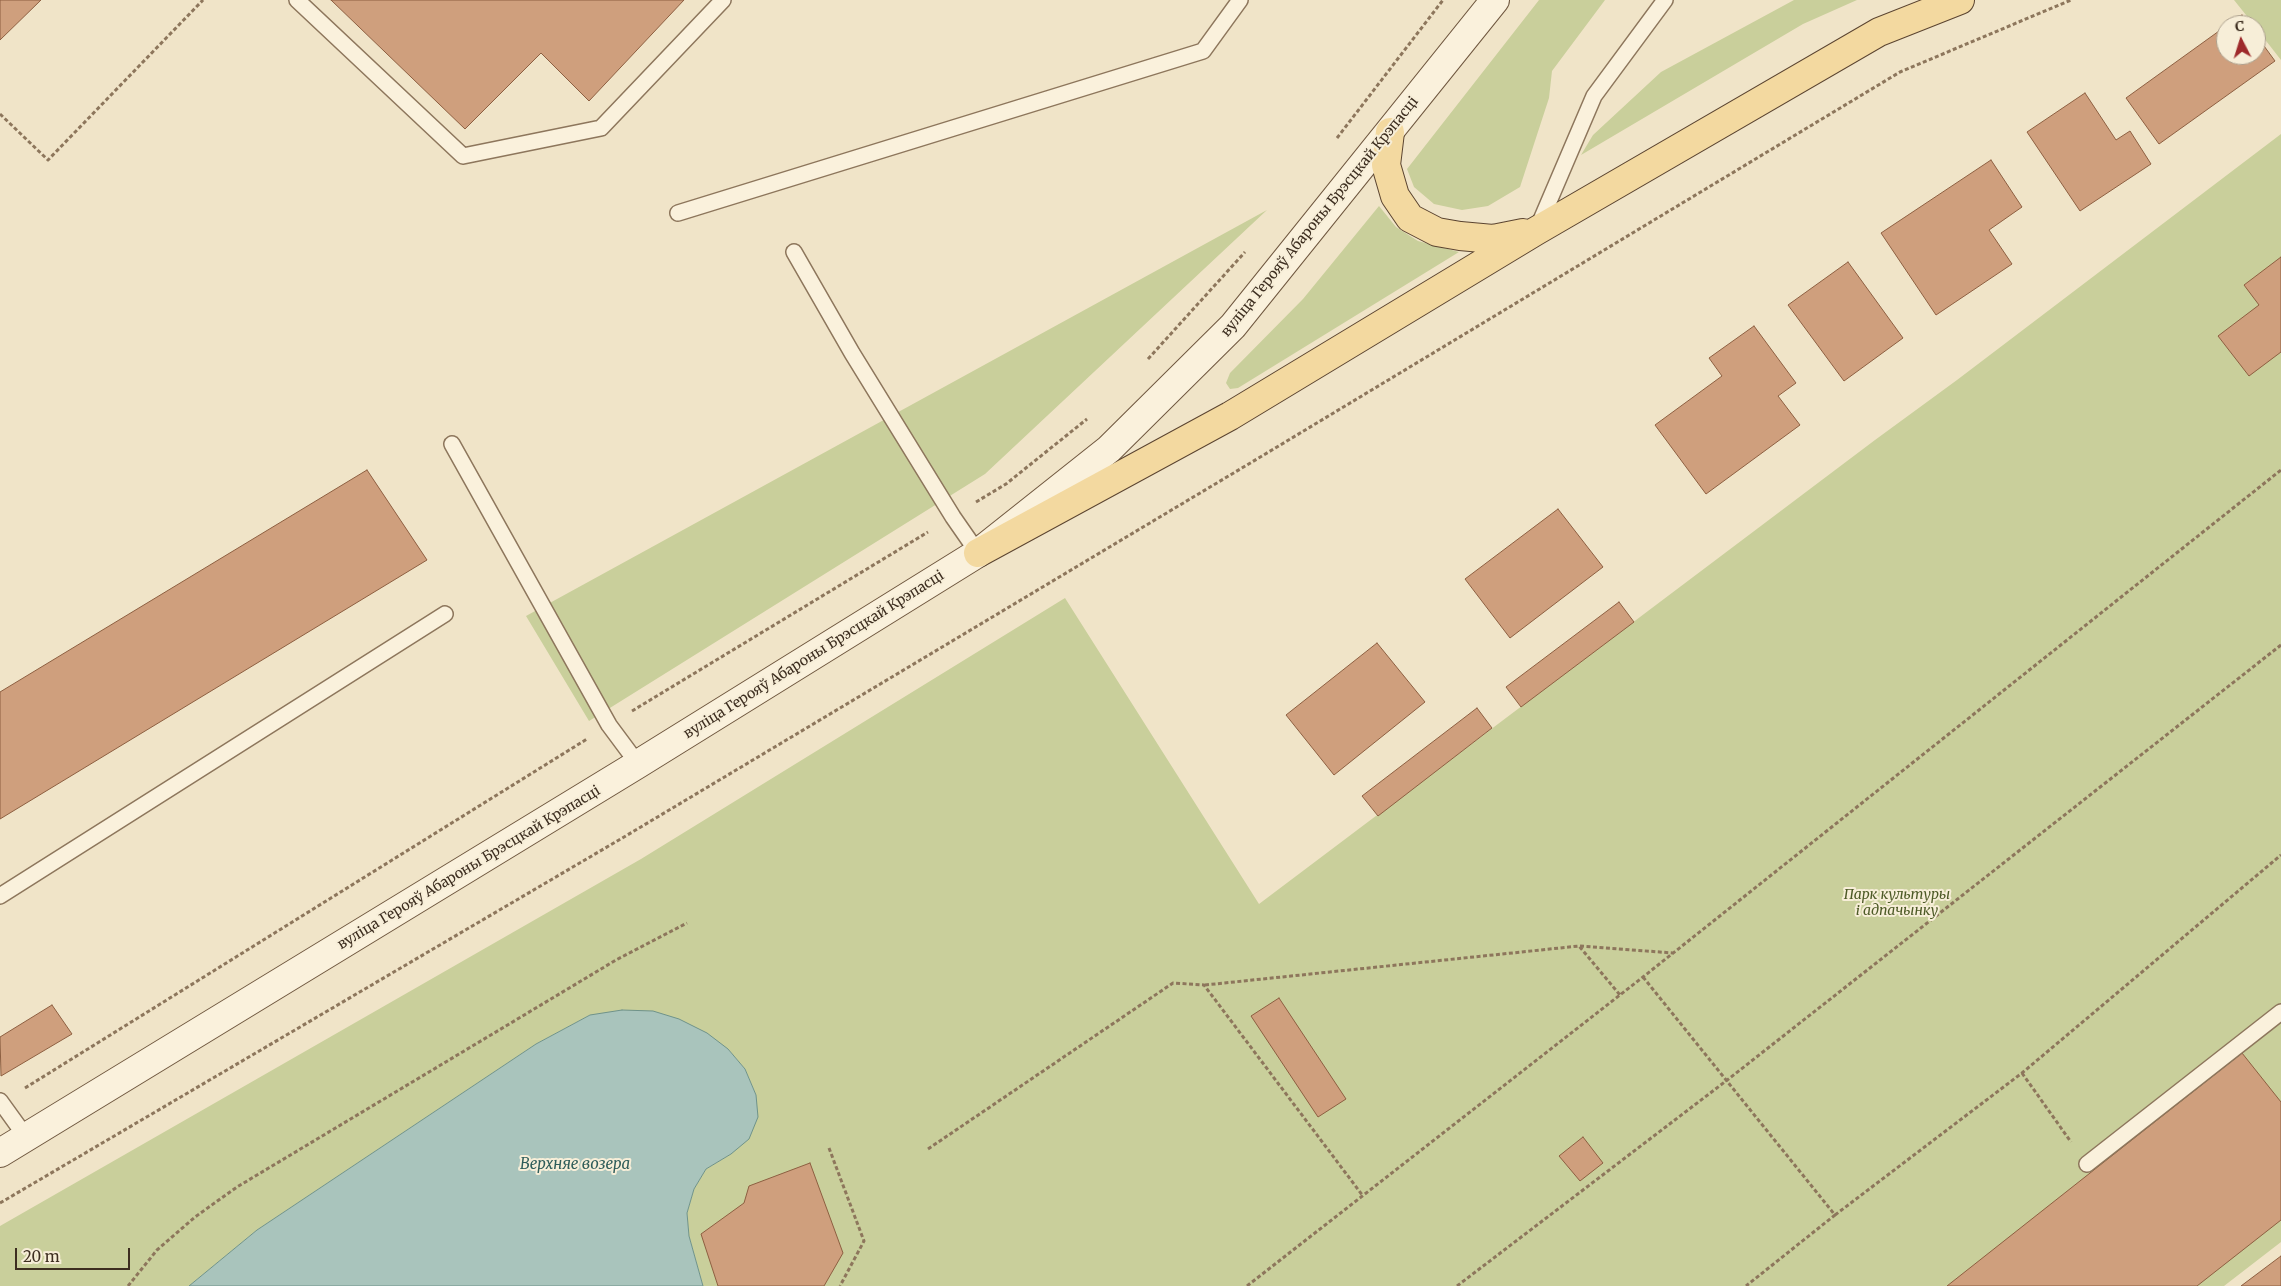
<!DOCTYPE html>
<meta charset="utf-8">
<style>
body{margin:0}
#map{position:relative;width:2281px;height:1286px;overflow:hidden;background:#f0e4c8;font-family:Merriweather,serif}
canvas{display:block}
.north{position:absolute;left:2216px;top:15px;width:50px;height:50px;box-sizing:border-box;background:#f7eed8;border:1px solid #ada18e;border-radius:50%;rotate:355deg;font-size:14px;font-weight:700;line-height:20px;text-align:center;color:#3d2e20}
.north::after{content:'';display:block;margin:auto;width:18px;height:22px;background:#9e2a2b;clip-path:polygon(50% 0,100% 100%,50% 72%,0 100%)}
.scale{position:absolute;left:15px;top:1248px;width:115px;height:22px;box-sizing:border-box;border:2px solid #3d2e20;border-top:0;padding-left:6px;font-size:15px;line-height:18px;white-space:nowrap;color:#3d2e20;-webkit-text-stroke:4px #f7eed8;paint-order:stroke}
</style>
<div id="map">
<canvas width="2281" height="1286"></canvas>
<div class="north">С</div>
<div class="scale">20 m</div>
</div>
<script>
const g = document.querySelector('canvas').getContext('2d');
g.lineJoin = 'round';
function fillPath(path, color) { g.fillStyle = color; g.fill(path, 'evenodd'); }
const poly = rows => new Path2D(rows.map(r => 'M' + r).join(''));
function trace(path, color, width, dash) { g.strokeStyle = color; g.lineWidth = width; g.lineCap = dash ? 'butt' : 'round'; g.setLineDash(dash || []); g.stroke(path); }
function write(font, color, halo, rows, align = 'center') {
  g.font = font + ' Merriweather,serif'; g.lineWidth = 4; g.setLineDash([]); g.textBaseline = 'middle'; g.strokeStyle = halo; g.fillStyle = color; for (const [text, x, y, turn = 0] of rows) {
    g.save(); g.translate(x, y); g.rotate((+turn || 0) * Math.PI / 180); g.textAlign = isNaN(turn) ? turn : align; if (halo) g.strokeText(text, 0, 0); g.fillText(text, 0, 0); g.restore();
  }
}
fillPath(poly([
 [1539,0,1605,0,1552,71,1549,98,1520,187,1488,206,1462,210,1434,204,1414,187,1407,169],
 [1794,0,1857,0,1803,24,1581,155,1593,135,1661,72],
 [2234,0,2281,0,2281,60,2256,28,2256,25,2254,25],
 [2281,134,2281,1242,2224,1286,703,1286,689,1236,687,1213,694,1189,706,1169,731,1154,756,1095,745,1069,728,1049,590,1015,536,1044,257,1230,189,1286,0,1286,0,1226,641,859,1065,598,1259,904,1875,440,1957,380],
 [1379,206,1396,227,1418,241,1459,252,1238,388,1230,389,1226,383,1230,373,1303,299],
 [1267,210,985,474,589,721,526,616]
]), '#c9cf9b');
const water = poly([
 [622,1010,653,1011,679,1019,707,1033,728,1049,745,1069,756,1095,758,1117,749,1139,731,1154,706,1169,694,1189,687,1213,689,1236,703,1286,189,1286,257,1230,536,1044,590,1015,622,1010]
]);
fillPath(water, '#a9c4bc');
trace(water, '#6f938a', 1);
const building = poly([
 [0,0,41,0,0,40,0,0],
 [331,0,684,0,589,101,541,53,465,129,331,0],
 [2242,15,2249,25,2228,25,2242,15],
 [2226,26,2226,55,2256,55,2256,35,2275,61,2159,144,2126,98,2226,26],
 [2085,93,2116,140,2130,131,2151,164,2080,211,2027,132,2085,93],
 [1991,160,2022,207,1989,230,2012,264,1936,315,1881,233,1991,160],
 [2281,257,2281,352,2249,376,2218,336,2259,305,2244,285,2281,257],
 [1848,262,1903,338,1844,381,1788,305,1848,262],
 [1754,326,1796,383,1778,396,1800,425,1706,494,1655,425,1722,376,1709,358,1754,326],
 [367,470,427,560,0,819,0,692,367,470],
 [1558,509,1603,567,1510,638,1465,579,1558,509],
 [1619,602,1634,622,1521,707,1506,687,1619,602],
 [1377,643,1425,702,1334,775,1286,715,1377,643],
 [1477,708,1492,728,1378,816,1362,796,1477,708],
 [1279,998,1346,1099,1318,1117,1251,1016,1279,998],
 [52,1005,72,1034,1,1076,0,1037,52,1005],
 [2242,1053,2281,1102,2281,1220,2197,1286,1947,1286,2242,1053],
 [1583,1137,1603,1163,1580,1181,1559,1156,1583,1137],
 [810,1163,843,1253,824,1286,718,1286,701,1234,744,1203,749,1186,810,1163],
 [2281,1256,2281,1286,2241,1286,2281,1256]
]);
fillPath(building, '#cf9f7d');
trace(building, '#8d5f41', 1);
const lane = poly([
 [297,0,463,156,601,128,723,0],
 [678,213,1203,51,1240,0],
 [1538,227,1594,96,1665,0],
 [794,252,852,353,953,517,978,553],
 [452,444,609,725,638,764],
 [0,896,445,614],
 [0,1101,26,1137],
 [2087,1164,2281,1012]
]);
const secondary = poly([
 [0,1153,638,764,978,553,1109,449,1233,326,1495,0]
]);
const primary = poly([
 [1390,132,1386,165,1395,196,1410,218,1437,232,1460,236,1493,239,1523,233],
 [978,553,1230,416,1536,231,1879,32,1960,0]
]);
trace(lane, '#8d765c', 18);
trace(secondary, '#6f573f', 30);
trace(primary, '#5b4430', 30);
trace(poly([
 [0,114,48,160,203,0],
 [1337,138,1443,0],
 [1148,359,1245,252],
 [976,502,1006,484,1087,419],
 [632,711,928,532],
 [1580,946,1673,953],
 [1643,977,1835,1215,1746,1286],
 [1205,985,1579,946,1620,995],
 [2022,1073,2071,1142],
 [25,1088,587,739],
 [829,1148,864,1241,840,1286],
 [928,1149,1173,983,1204,985,1363,1196],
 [0,1203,624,837,1262,456,1900,72,2071,0],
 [1835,1215,2022,1073,2281,855],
 [128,1286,157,1250,195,1217,237,1187,616,960,687,923],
 [1247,1286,1643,977,2281,470],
 [1457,1286,1726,1081,2281,645]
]), '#8d765c', 3, [4, 2.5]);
trace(lane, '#faf1dc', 15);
trace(secondary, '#faf1dc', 28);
trace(primary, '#f3d9a0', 28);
write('14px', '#3d2e20', '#f7eed8', [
 ["вуліца Герояў Абароны Брэсцкай Крэпасці",1320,217,-51],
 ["вуліца Герояў Абароны Брэсцкай Крэпасці",814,655,-32],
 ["вуліца Герояў Абароны Брэсцкай Крэпасці",469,868,-31]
]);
write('italic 14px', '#4d5a26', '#f7eed8', [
 ["Парк культуры",1897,895],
 ["і адпачынку",1897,911]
]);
write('italic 15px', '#2f5d5a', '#f7eed8', [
 ["Верхняе возера",575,1165]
]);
</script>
